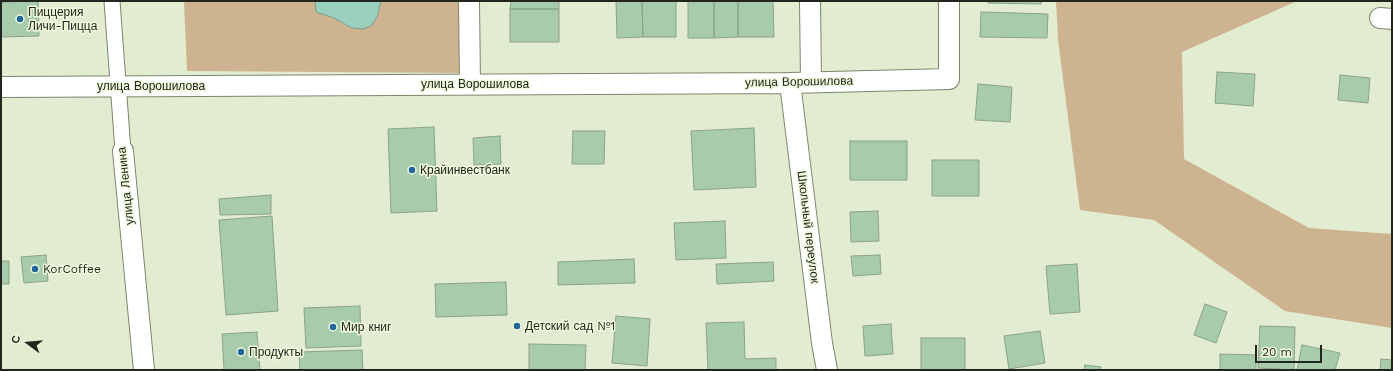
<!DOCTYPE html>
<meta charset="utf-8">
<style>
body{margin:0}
#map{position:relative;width:1393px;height:371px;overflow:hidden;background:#e2ecd0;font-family:"Work Sans",sans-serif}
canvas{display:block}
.frame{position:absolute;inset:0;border:2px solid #22261c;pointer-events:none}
.north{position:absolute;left:8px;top:323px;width:40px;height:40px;-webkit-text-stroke:3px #eff9dd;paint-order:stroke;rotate:286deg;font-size:11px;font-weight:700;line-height:16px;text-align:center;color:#22261c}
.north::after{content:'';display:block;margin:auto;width:14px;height:18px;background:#22261c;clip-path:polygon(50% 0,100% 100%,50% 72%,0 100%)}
.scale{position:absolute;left:1255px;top:345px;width:67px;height:18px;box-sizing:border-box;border:2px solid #22261c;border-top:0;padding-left:5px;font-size:12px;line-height:14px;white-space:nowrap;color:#22261c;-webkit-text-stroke:3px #eff9dd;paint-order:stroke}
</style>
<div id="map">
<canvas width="1393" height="371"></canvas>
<div class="frame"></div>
<div class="north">С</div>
<div class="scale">20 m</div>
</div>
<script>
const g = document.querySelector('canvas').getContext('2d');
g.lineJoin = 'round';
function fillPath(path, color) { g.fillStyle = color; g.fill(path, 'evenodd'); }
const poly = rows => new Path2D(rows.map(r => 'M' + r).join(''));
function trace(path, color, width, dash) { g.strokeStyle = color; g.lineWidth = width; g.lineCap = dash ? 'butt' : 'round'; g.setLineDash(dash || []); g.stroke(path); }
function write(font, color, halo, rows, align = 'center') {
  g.font = font + ' "Work Sans",sans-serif'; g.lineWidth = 3; g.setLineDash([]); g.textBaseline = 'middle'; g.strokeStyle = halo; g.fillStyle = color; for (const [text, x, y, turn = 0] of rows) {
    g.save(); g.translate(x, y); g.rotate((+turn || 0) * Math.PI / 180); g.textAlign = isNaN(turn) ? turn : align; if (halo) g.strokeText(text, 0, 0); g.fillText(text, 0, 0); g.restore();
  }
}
fillPath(poly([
 [184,1,461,1,462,73,187,71],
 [1056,1,1297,1,1182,52,1184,159,1309,228,1392,234,1392,328,1285,311,1154,220,1080,210,1058,40]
]), '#ceb391');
const water = poly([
 [315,1,381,1,377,17,371,26,363,29,352,28,334,18,316,12,315,1]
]);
fillPath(water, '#9bd0be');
trace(water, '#779d8d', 1);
const building = poly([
 [38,1,39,36,1,37,1,2,38,1],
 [511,1,559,1,559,9,510,9,511,1],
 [616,1,642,1,643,37,617,38,616,1],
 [642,1,676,1,676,37,643,37,642,1],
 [688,1,714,1,714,38,688,38,688,1],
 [714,1,738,1,738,37,714,38,714,1],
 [738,1,773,1,774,37,738,37,738,1],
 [988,1,1041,1,1041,4,988,3,988,1],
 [510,9,559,9,559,42,510,42,510,9],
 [981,12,1048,14,1047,38,980,37,981,12],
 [1217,72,1255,74,1253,106,1215,103,1217,72],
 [1340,75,1370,78,1368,103,1338,100,1340,75],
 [978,84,1012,87,1010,122,975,120,978,84],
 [434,127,437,211,391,213,388,129,434,127],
 [754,128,756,187,694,190,691,131,754,128],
 [573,131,605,131,604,164,572,164,573,131],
 [500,136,501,164,474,165,473,138,500,136],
 [850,141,907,141,907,180,850,180,850,141],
 [932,160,979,160,979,196,932,196,932,160],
 [271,195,271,214,220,215,219,199,271,195],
 [878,211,879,241,851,242,850,212,878,211],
 [272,216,278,311,226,315,219,220,272,216],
 [725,221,726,258,676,260,674,223,725,221],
 [46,255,48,281,24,283,21,257,46,255],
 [880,255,881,274,853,276,851,256,880,255],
 [634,259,635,283,558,285,558,262,634,259],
 [1,261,9,261,9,284,1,284,1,261],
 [773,262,774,281,717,284,716,264,773,262],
 [1077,264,1080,312,1050,314,1046,266,1077,264],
 [506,282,507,315,436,317,435,284,506,282],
 [1205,304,1227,312,1216,343,1194,335,1205,304],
 [360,306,361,346,306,348,304,308,360,306],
 [616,316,650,319,647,366,612,363,616,316],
 [744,322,745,359,776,358,776,370,708,370,706,323,744,322],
 [891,324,893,354,865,356,863,326,891,324],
 [1260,326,1295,327,1294,370,1258,368,1260,326],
 [1040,331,1045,363,1009,369,1004,336,1040,331],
 [257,332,260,370,224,370,222,334,257,332],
 [921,338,965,338,965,370,921,370,921,338],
 [529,344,586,345,585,370,529,370,529,344],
 [1302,345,1340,353,1335,370,1297,370,1302,345],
 [362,350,363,370,300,370,299,352,362,350],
 [1220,354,1256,355,1256,370,1220,370,1220,354],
 [1381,359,1392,360,1392,370,1380,370,1381,359],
 [1085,365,1101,367,1100,370,1084,370,1085,365]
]);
fillPath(building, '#a8ccab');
trace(building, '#8ba18d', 1);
const pedestrian = poly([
 [112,1,123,151]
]);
const minor = poly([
 [469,1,470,84],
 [810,1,811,82],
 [1380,18,1392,19],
 [790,83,822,343,827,370],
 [1,87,790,83,949,79,949,1],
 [123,151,144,370]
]);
trace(pedestrian, '#7d866d', 17);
trace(minor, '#7d866d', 22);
trace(pedestrian, '#fff', 15);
trace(minor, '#fff', 20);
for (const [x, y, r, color] of [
 [20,19,4,"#22679c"],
 [412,170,4,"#22679c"],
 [35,269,4,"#22679c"],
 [517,326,4,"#22679c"],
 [333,327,4,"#22679c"],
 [241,352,4,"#22679c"]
]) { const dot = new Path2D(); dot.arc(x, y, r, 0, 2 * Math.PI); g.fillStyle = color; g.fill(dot); trace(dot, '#eff9dd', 1.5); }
write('12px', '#22261c', '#eff9dd', [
 ["Пиццерия",28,12],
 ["Личи-Пицца",28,26],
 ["Крайинвестбанк",420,170],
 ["KorCoffee",43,269],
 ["Детский сад №1",525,326],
 ["Мир книг",341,327],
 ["Продукты",249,352]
], 'left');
write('12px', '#22261c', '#eff9dd', [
 ["улица Ворошилова",799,82,-1],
 ["улица Ворошилова",475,84],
 ["улица Ворошилова",151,86],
 ["улица Ленина",126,186,-96],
 ["Школьный переулок",808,227,83]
]);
</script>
